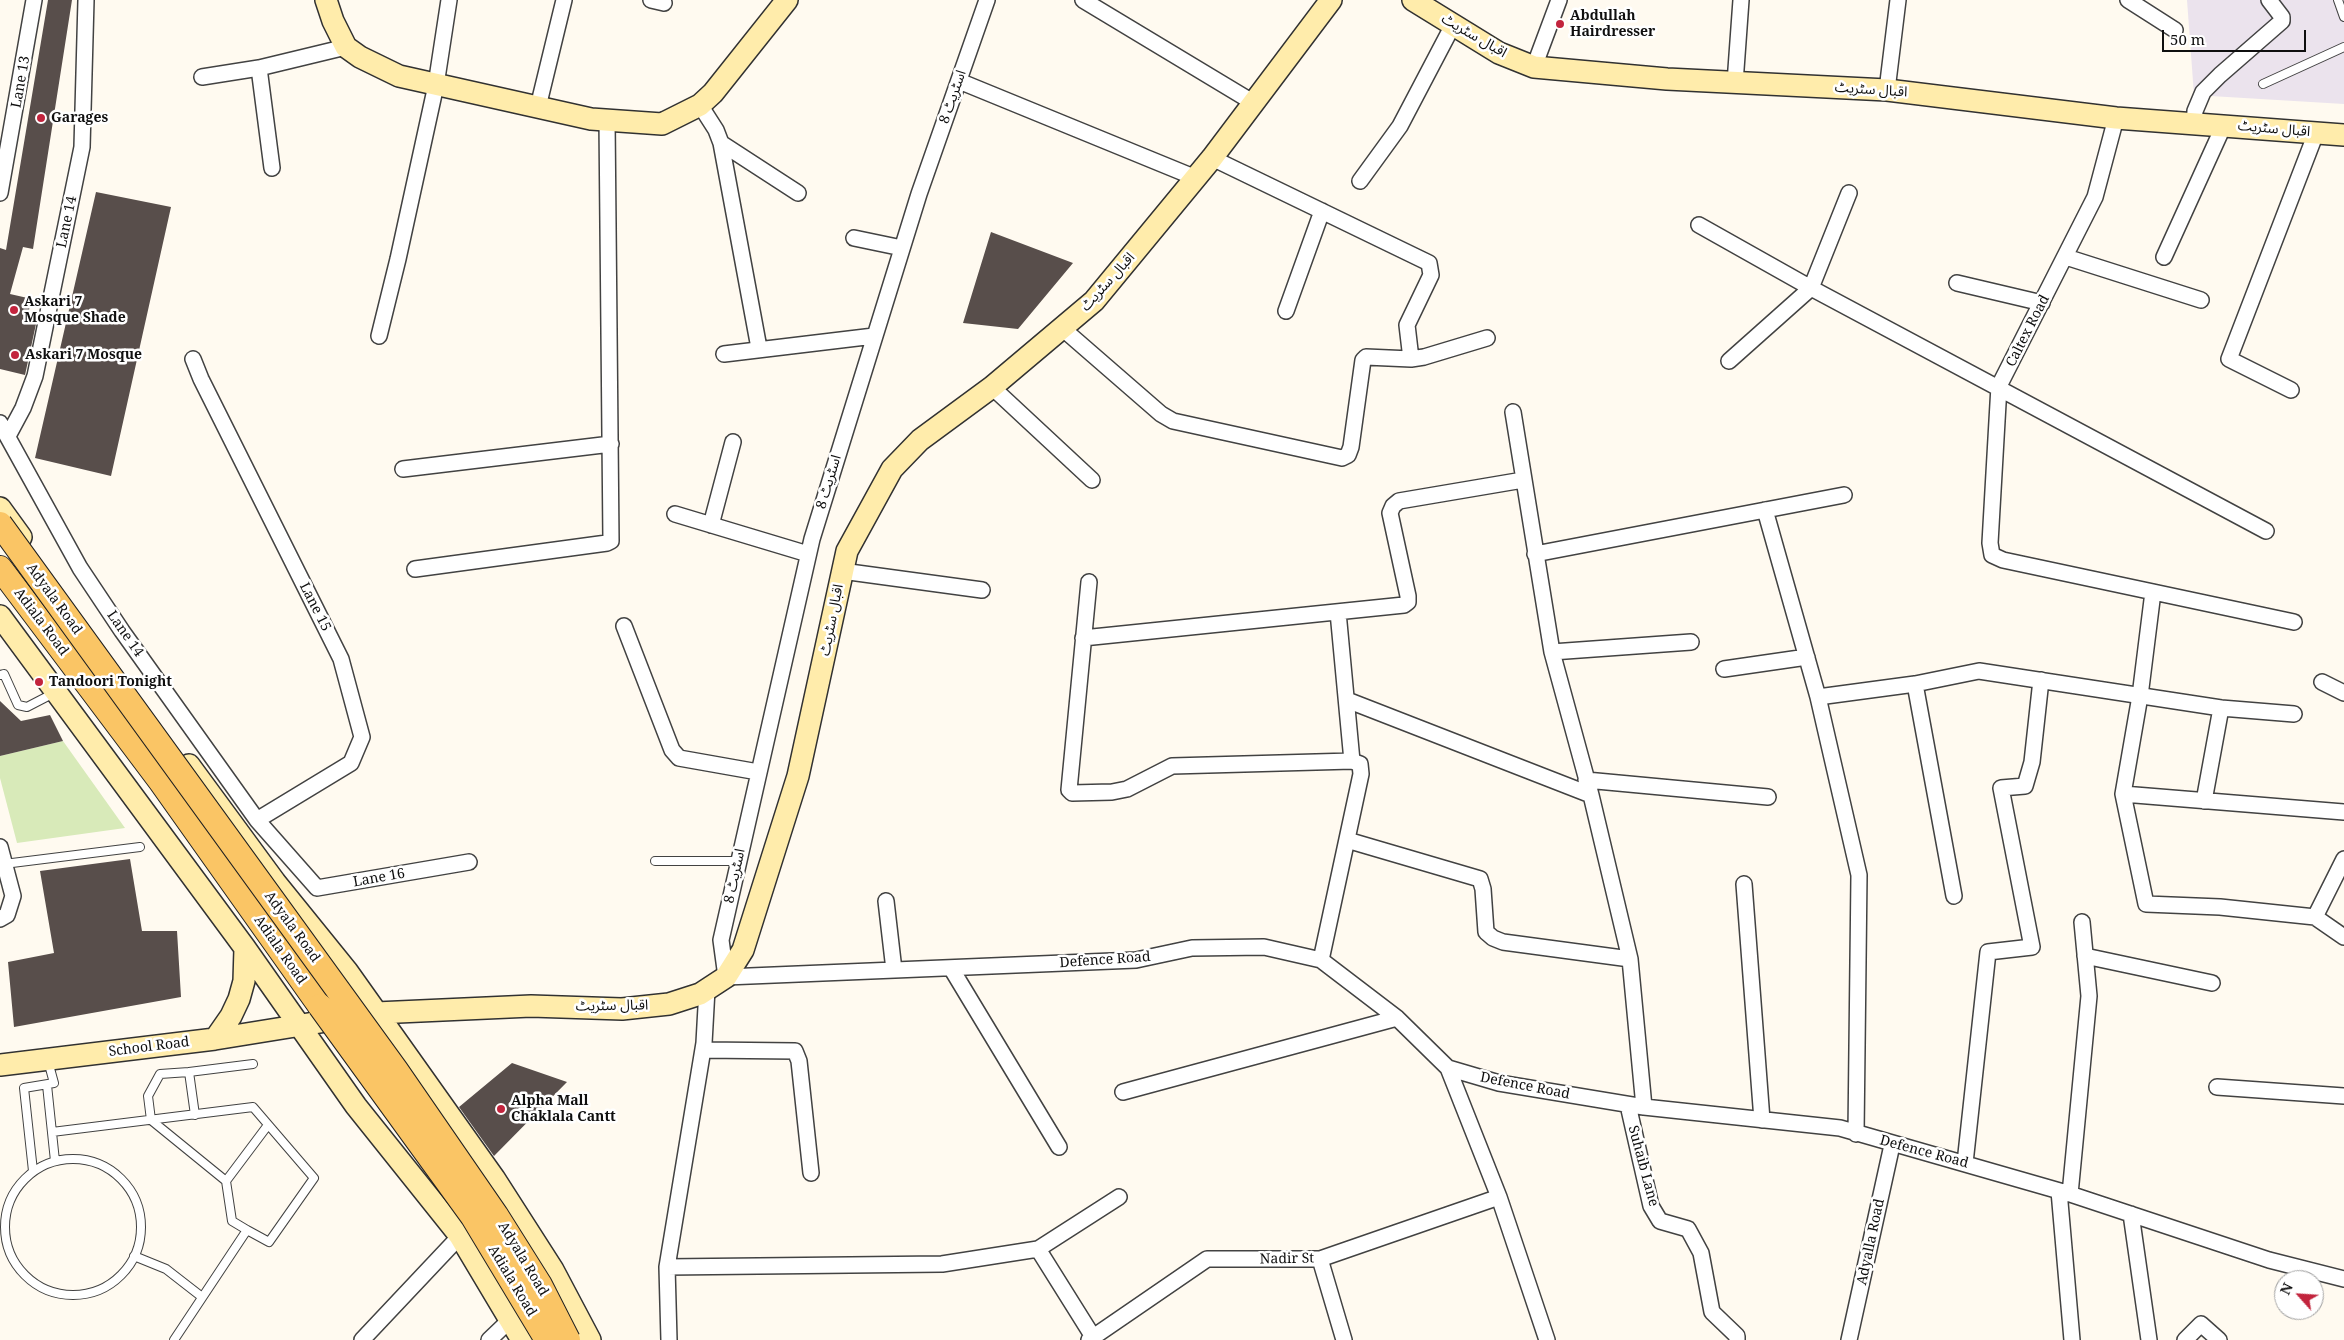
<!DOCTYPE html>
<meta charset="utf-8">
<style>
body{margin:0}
#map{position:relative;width:2344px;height:1340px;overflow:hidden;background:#fffaf0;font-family:"Noto Serif",serif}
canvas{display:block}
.north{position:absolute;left:2274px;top:1270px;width:50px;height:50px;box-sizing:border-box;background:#fff;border:1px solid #9f9f9f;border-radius:50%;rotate:296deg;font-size:14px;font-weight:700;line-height:20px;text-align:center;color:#0f0f0f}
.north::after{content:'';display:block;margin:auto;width:18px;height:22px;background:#c2243d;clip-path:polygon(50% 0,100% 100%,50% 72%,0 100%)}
.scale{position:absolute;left:2162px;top:30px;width:144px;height:22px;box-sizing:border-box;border:2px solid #0f0f0f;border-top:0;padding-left:6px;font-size:15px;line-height:18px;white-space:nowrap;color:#0f0f0f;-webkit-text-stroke:4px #fff;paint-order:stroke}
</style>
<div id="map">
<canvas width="2344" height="1340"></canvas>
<div class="north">N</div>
<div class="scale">50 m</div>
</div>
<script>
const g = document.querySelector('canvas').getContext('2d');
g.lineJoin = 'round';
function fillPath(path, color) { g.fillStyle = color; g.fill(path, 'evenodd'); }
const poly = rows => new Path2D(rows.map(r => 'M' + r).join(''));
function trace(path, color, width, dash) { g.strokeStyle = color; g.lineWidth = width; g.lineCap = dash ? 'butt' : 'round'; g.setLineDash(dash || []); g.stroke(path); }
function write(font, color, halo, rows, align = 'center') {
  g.font = font + ' "Noto Serif","Noto Sans Arabic",serif'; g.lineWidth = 5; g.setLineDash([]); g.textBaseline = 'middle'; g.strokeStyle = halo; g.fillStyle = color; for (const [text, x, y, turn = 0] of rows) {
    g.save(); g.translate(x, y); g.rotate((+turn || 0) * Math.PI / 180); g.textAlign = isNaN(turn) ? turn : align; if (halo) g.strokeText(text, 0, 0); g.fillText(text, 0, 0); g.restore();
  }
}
fillPath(poly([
 [2187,0,2344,0,2344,104,2194,95]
]), '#ebe3ed');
fillPath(poly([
 [63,741,125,828,17,843,0,778,0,756]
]), '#d8eab9');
fillPath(poly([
 [48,0,72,0,33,249,23,247,10,294,32,299,26,321,36,324,25,375,0,369,0,248,6,250],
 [96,192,171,207,111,476,35,458],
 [991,232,1073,263,1018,329,963,323],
 [0,701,21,721,50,715,63,741,0,756],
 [130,859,142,931,177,931,181,997,14,1027,8,962,54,953,40,871],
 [512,1063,567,1082,494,1156,459,1107]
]), '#584e4b');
const lane = poly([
 [2338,0,2344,17],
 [2263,84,2344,47],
 [0,675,4,674,18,705,27,707,54,693],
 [655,861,738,861],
 [4,864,140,847],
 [189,1072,160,1074,148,1096,151,1120,226,1181,232,1221,247,1230],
 [47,1085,55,1161],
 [195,1115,189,1072,253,1064],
 [52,1132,253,1107,314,1178,269,1242,247,1230,174,1340],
 '5 1227a68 68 0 1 1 136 0a68 68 0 1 1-136 0Z',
 [33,1171,24,1088,54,1083,48,1061],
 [226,1181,268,1125],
 [134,1256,166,1269,202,1297]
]);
const street = poly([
 [651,0,664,3],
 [987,0,919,194,812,539,721,940,726,977,1136,960,1192,948,1264,947,1321,960,1397,1018,1448,1068,1499,1083,1644,1107,1840,1128,2070,1194,2269,1260,2344,1279],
 [1083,0,1254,103],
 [2128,0,2175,30],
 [1534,67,1559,0],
 [202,77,259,68],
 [959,81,1196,178],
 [1735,83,1741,0],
 [1887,90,1898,0],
 [700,105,716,130,721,143,759,348],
 [538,107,564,0],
 [2116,118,2095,197,1999,386,1990,543,1992,555,2003,560,2294,622],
 [2194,123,2195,111,2203,92,2220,75,2282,21,2282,17,2269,0],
 [721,143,798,193],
 [1212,158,1429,263,1431,275,1407,325,1411,359,1424,357,1487,338],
 [272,168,259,68,346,47],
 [1360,181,1400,126,1453,25],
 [0,193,34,0],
 [1699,225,1811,288,2266,531],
 [854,238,902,248],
 [2066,257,2201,300],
 [2164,257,2224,125],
 [1957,283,2042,303],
 [1286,311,1322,211],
 [1062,328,1161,414,1173,421,1342,458,1348,455,1351,447,1363,360,1366,357,1411,359],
 [379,336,398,259,436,85,449,0],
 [724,354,874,336],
 [193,359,201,379,341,659,362,737,351,763,257,820],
 [1729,361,1811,288,1849,193],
 [992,387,1092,480],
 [2291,390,2229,359,2316,133],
 [1513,412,1552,652,1591,795,1630,959,1644,1107],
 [0,423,80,568,122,631,257,820,317,888,469,862],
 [8,436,23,408,35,376,82,147,86,0],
 [403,469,611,444],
 [1765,510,1818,697,1859,875,1856,1134],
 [675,514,808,554],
 [711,525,733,442],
 [1535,554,1844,495],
 [415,569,607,543,611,541,607,120],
 [842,571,982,590],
 [1089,582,1069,790,1072,793,1112,792,1127,789,1172,766,1352,761,1360,764,1361,774,1321,960],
 [2153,592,2140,696,2123,794,2146,904,2220,907,2315,917,2344,937],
 [1338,612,1352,761],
 [624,626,672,750,679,758,758,772],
 [1083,638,1404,605,1408,602,1408,596,1390,513,1393,506,1399,501,1523,480],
 [1552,652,1691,642],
 [1724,669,1807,657],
 [2322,682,2344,693],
 [1915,684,1954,896],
 [1818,697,1915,684,1979,671,2221,708,2294,714],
 [1347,700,1591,795],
 [1586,780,1768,797],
 [2123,794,2344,812],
 [2204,801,2221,708],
 [1347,840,1480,879,1483,889,1486,932,1493,938,1503,942,1630,959],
 [0,847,13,896,7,915,0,919],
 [1744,884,1762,1120],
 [886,901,894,970],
 [2315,917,2344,859],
 [2085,956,2212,983],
 [951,968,1059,1147],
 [703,1050,795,1051,799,1061,811,1173],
 [1448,1068,1499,1197,1547,1340],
 [2217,1087,2344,1096],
 [1123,1092,1397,1018],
 [1628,1105,1651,1206,1660,1221,1688,1229,1701,1253,1712,1312,1737,1336,1737,1340],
 [1965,1163,1988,952,2032,947,2001,788,2025,786,2032,762,2041,680],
 [2059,1191,2072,1340],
 [2070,1194,2089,996,2082,922],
 [2131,1214,2149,1340],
 [1038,1249,1095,1340],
 [1320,1259,1344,1340],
 [667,1267,704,1043,707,989],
 [362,1340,460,1236],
 [489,1340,511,1319],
 [669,1340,667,1267,942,1264,1038,1249,1119,1197],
 [1089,1340,1207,1259,1320,1259,1499,1197],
 [1849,1340,1892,1145],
 [2185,1340,2201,1324,2219,1340]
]);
const secondary = poly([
 [326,0,333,21,346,47,360,57,399,76,591,119,662,124,700,105,713,93,787,0],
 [1413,0,1499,53,1534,67,1667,79,1887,90,2116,118,2344,135],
 [0,508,21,537],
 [0,616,245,948,356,1106,460,1236,522,1340],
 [189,765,275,882,347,971,494,1178,553,1270,590,1340],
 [215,1039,231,1016,239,999,244,981,245,948],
 [0,1065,215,1039,376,1013,531,1006,622,1009,669,1004,700,994,726,977,743,950,798,776,847,551,892,469,920,440,992,387,1094,301,1212,158,1331,0]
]);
const primary = poly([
 [0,568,161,782,320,1006]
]);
trace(lane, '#424242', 10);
trace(street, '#424242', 18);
trace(secondary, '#313131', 24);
trace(primary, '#202020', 26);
trace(lane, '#fff', 8);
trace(street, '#fff', 15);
trace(secondary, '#ffecab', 21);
trace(primary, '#fac565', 24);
const primaryBridge = poly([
 [0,524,396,1070,496,1215,540,1285,568,1340],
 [320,1006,473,1217,547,1340]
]);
trace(primaryBridge, '#202020', 26, []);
trace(primaryBridge, '#fac565', 24);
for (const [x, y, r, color] of [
 [1560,24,5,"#c2243d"],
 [41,118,5,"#c2243d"],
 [14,310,5,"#c2243d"],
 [15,355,5,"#c2243d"],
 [39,682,5,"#c2243d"],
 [501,1109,5,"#c2243d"]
]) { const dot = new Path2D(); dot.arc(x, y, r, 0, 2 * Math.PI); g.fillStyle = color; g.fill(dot); trace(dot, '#fff', 2); }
write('bold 14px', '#0f0f0f', '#fff', [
 ["Abdullah",1570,16],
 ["Hairdresser",1570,32],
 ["Garages",51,118],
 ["Askari 7",24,302],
 ["Mosque Shade",24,318],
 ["Askari 7 Mosque",25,355],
 ["Tandoori Tonight",49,682],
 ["Alpha Mall",511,1101],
 ["Chaklala Cantt",511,1117]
], 'left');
write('14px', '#0f0f0f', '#fff', [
 ["اقبال سٹریٹ",1474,36,30],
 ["Lane 13",21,82,-80],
 ["اقبال سٹریٹ",1871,90,4],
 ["اسٹریٹ 8",953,97,-71],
 ["اقبال سٹریٹ",2274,129,5],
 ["Lane 14",67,222,-78],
 ["اقبال سٹریٹ",1108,282,-48],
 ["Caltex Road",2028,331,-63],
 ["اسٹریٹ 8",829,482,-73],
 ["Adyala Road",54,599,54],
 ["Lane 15",315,607,63],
 ["اقبال سٹریٹ",832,620,-79],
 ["Adiala Road",41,622,53],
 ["Lane 14",125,634,55],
 ["اسٹریٹ 8",735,876,-78],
 ["Lane 16",379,878,-10],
 ["Adyala Road",292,927,54],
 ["Adiala Road",280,950,55],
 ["Defence Road",1105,960,-4],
 ["اقبال سٹریٹ",612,1006,-1],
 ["School Road",149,1047,-7],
 ["Defence Road",1525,1086,11],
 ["Defence Road",1924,1152,15],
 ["Suhaib Lane",1643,1166,75],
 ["Adyalla Road",1871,1242,-78],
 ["Adyala Road",523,1259,59],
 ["Nadir St",1287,1259,-1],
 ["Adiala Road",512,1281,59]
]);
</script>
